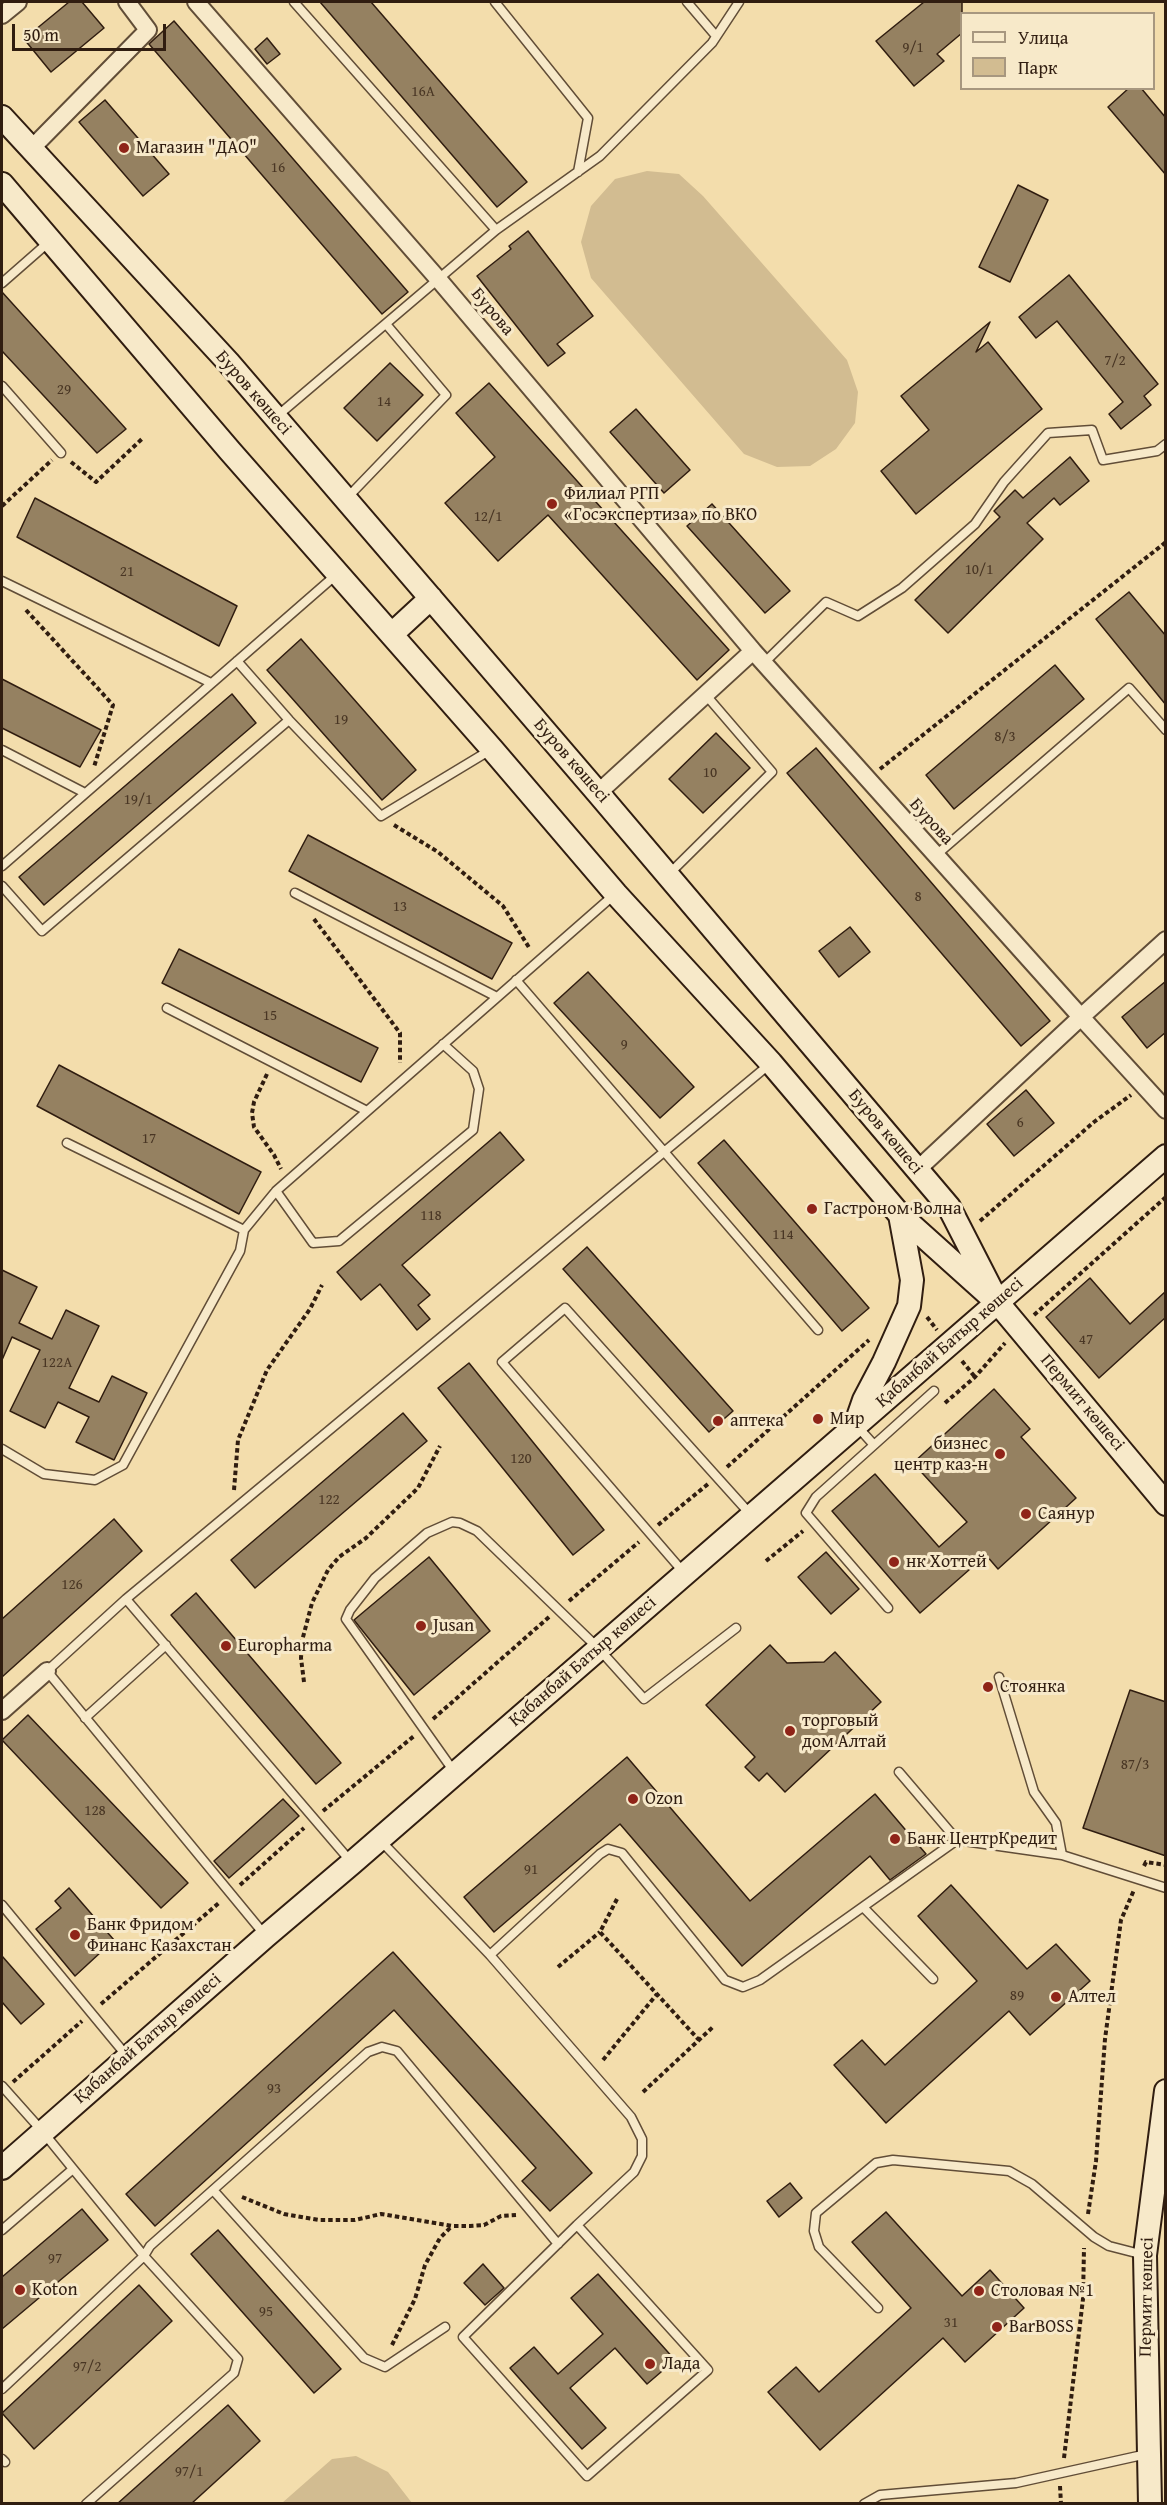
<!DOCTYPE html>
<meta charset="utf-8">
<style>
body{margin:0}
#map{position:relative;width:1167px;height:2505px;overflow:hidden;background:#f3ddac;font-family:"Gentium Book Plus",serif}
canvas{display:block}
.frame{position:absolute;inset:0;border:3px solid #301d10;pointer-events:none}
.legend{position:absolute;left:960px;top:12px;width:195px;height:78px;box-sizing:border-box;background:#f7e9c9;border:2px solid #a7977f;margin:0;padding:8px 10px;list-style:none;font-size:18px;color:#301d10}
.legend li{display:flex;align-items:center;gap:12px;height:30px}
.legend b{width:30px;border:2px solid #a7977f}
.scale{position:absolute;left:12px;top:24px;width:154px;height:27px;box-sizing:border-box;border:3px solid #301d10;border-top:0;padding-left:8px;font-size:18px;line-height:21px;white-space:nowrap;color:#301d10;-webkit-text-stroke:4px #f7e9c9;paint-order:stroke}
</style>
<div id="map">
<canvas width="1167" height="2505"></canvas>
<div class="frame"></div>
<ul class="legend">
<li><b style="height:8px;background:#f7e9c9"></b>Улица</li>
<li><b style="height:16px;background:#d2bc91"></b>Парк</li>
</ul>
<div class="scale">50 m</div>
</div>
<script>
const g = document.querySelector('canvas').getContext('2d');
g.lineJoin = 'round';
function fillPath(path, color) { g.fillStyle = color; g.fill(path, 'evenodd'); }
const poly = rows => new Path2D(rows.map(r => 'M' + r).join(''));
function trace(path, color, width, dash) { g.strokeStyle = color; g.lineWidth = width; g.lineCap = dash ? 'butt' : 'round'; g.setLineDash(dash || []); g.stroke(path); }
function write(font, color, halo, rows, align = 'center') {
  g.font = font + ' "Gentium Book Plus",serif'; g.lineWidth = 6; g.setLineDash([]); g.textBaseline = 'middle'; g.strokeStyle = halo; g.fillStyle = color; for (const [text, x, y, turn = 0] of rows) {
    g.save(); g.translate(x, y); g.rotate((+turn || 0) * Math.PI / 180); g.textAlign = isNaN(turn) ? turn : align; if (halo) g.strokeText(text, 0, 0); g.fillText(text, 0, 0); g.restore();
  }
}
fillPath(poly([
 [647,171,679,174,703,196,847,360,858,392,855,423,836,449,810,466,777,467,744,454,591,278,581,242,591,206,615,179],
 [356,2456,388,2472,412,2503,282,2503,332,2459]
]), '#d2bc91');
const building = poly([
 [69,2,82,2,104,28,51,72,24,39,69,2],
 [320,2,371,2,527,182,497,207,320,2],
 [924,2,962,2,962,33,937,54,944,61,914,86,876,41,924,2],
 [174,21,408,292,382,314,149,44,174,21],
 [267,38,280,54,267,64,255,49,267,38],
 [1129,88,1141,88,1166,118,1166,175,1108,107,1129,88],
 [105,100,169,174,143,196,79,122,105,100],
 [1018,185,1048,200,1010,282,979,267,1018,185],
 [528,231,593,316,557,344,565,353,548,366,477,276,511,249,509,246,528,231],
 [1069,275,1158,384,1144,396,1151,405,1121,429,1109,414,1123,402,1057,321,1036,338,1019,317,1069,275],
 [2,292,126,429,97,453,2,351,2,292],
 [990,322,976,352,988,342,1042,409,916,514,881,471,929,430,901,396,990,322],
 [390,363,423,395,377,441,344,408,390,363],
 [489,383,729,650,697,680,548,515,498,561,445,503,495,457,456,413,489,383],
 [636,409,690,470,664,493,610,432,636,409],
 [1070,457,1089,481,1060,505,1054,498,1027,523,1043,539,948,633,915,600,1000,517,994,511,1015,490,1023,498,1070,457],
 [35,498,237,606,219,646,17,537,35,498],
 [712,504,790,591,765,613,687,526,712,504],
 [1129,592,1166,636,1166,705,1096,619,1129,592],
 [301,639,416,770,382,800,267,670,301,639],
 [1055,665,1084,699,954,809,926,775,1055,665],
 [2,679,101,730,80,767,2,728,2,679],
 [232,694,256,723,44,905,19,877,232,694],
 [716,733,750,768,703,813,669,779,716,733],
 [816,748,1050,1021,1021,1046,787,773,816,748],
 [308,835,512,943,492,979,289,871,308,835],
 [850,927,870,952,839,977,819,951,850,927],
 [179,949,378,1048,361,1082,162,983,179,949],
 [588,972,694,1087,660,1118,554,1003,588,972],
 [1166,981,1166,1032,1147,1048,1122,1017,1166,981],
 [59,1065,261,1172,239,1214,37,1106,59,1065],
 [1026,1090,1054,1123,1014,1156,987,1124,1026,1090],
 [500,1132,524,1160,402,1265,430,1295,418,1305,430,1319,417,1330,380,1284,361,1300,337,1272,500,1132],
 [724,1140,869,1308,842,1331,698,1163,724,1140],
 [587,1247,733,1411,709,1432,563,1269,587,1247],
 [2,1270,37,1287,19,1323,52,1339,66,1310,99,1326,69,1388,99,1402,112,1376,147,1393,114,1460,76,1442,89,1417,58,1402,45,1428,10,1411,40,1350,12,1337,2,1360,2,1270],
 [1090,1278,1130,1324,1166,1291,1166,1317,1099,1378,1046,1317,1090,1278],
 [469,1363,604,1530,573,1555,438,1388,469,1363],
 [994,1389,1030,1429,1021,1437,1076,1498,998,1569,986,1555,920,1613,832,1511,875,1474,939,1547,967,1522,913,1463,994,1389],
 [403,1413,427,1441,255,1588,231,1560,403,1413],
 [114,1519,142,1551,2,1677,2,1619,114,1519],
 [826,1552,859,1589,831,1614,798,1577,826,1552],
 [429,1557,490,1631,414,1695,354,1620,429,1557],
 [196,1593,341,1763,316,1784,171,1615,196,1593],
 [770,1645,787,1663,824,1662,835,1652,881,1702,785,1792,767,1773,759,1781,745,1767,755,1757,706,1705,770,1645],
 [1130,1690,1166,1702,1166,1856,1083,1828,1130,1690],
 [28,1715,188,1883,161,1908,2,1740,28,1715],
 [627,1757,750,1901,875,1794,926,1854,890,1880,870,1856,742,1966,620,1824,494,1932,464,1897,627,1757],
 [283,1799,299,1816,229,1878,214,1861,283,1799],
 [951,1885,1027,1969,1056,1944,1090,1981,1030,2035,1009,2011,886,2123,834,2065,862,2040,885,2065,977,1981,918,1916,951,1885],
 [69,1888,114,1940,75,1976,36,1929,61,1908,55,1901,69,1888],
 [393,1952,592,2173,550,2211,522,2181,536,2168,394,2010,155,2226,126,2194,393,1952],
 [2,1956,44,2004,21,2024,2,2002,2,1956],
 [790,2183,802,2198,779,2217,767,2201,790,2183],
 [82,2209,108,2240,2,2329,2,2277,82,2209],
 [886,2212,962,2296,990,2270,1024,2308,965,2362,943,2338,820,2450,768,2392,796,2367,819,2392,911,2308,852,2242,886,2212],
 [218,2230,341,2369,314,2393,191,2254,218,2230],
 [483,2264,504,2288,485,2305,464,2283,483,2264],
 [598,2274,675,2360,647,2384,615,2348,570,2388,606,2428,582,2449,510,2368,534,2347,558,2374,603,2334,571,2298,598,2274],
 [139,2285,172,2321,34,2449,2,2413,139,2285],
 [228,2405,260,2441,191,2504,117,2504,228,2405]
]);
fillPath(building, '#958161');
trace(building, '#301d10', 1.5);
const service = poly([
 [294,2,496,230],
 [495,2,588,118,578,172],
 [687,2,716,36],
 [2,283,50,241],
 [2,386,61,453],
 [276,417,496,230,600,156,712,43,739,2],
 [346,499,446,395,386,324],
 [2,581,211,683],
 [237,661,289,720,381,816,492,749],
 [764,663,826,602,858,616,902,588,975,524,1004,482,1048,433,1092,430,1103,460,1157,451,1166,444],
 [2,750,85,793],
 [935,856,1129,688,1166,730],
 [2,866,337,574],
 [668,875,772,772,705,694],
 [2,886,42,931,289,720],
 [295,893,497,997],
 [516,980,818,1330],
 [167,1008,367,1111],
 [67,1143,244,1230],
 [276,1191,313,1243,339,1241,473,1130,479,1089,473,1071,443,1044],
 [856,1425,874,1445,816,1497,806,1513,888,1608],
 [874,1445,934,1391],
 [2,1449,44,1474,95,1480,123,1465,240,1251,244,1230,276,1191,615,894],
 [685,1574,502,1362,565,1308,751,1515],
 [126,1599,352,1863],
 [999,1677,1034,1792,1056,1823,1062,1855],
 [85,1718,166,1645],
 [899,1772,957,1840],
 [455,1773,346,1619,350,1610,375,1578,427,1533,452,1522,460,1523,477,1531,599,1649,644,1699,736,1628],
 [380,1840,490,1955,631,2117,642,2139,642,2156,634,2172,577,2225,463,2337,587,2476,708,2370,577,2225],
 [2,1905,126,2055],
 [863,1907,933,1979],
 [264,1934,47,1671,126,1599,771,1063],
 [490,1955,600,1854,608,1849,622,1853,725,1980,743,1987,760,1980,957,1840,1062,1855,1166,1888],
 [2,2086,43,2132,144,2256,238,2359,234,2373,86,2504],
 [213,2190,364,2358,385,2367,445,2327],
 [2,2230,73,2169],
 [878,2308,819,2247,814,2231,816,2213,876,2163,893,2160,1009,2171,1032,2184,1094,2237,1109,2246,1144,2255],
 [2,2389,144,2256,150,2246,368,2052,382,2047,397,2051,558,2244],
 [2,2459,5,2462],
 [864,2504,880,2495,1016,2483,1147,2454]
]);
const minor = poly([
 [196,2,439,280,753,651],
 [2,15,18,2],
 [31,149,148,30,127,2],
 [598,793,753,651,1081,1017,1166,940],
 [917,1170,1081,1017,1166,1110],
 [2,1711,47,1671]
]);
const secondary = poly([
 [2,117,228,362,598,793,949,1207,992,1291],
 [2,184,230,451,492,749,616,894,771,1063,900,1215,998,1303,1166,1504],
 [392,634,431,598],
 [856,1423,864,1400,884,1362,909,1306,912,1280,900,1215],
 [2,2168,266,1936,352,1863,1166,1156],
 [1150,2504,1145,2255,1166,2091]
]);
trace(service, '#614d37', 11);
trace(minor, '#614d37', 20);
trace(secondary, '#301d10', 26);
trace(poly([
 [71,462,96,482,143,438],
 [2,506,52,460],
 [26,610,113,705,94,767],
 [880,769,1166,542],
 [394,825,438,852,503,906,530,949],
 [314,919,400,1033,400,1063],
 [267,1074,254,1102,252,1113,254,1127,274,1155,281,1169],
 [980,1221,1094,1122,1131,1095],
 [1034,1315,1166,1197],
 [927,1317,937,1330],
 [962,1361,975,1377],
 [945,1403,975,1377,1005,1343],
 [727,1467,869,1340],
 [234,1490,238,1440,267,1370,310,1309,322,1285],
 [658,1525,708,1484],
 [766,1561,803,1531],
 [569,1601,639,1542],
 [304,1682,301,1658,302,1641,312,1603,328,1570,339,1557,366,1538,418,1488,440,1446],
 [433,1719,549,1617],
 [323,1811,414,1736],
 [1144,1866,1146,1862,1166,1865],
 [240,1885,304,1828],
 [617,1899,600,1932,699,2040],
 [558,1967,600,1932],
 [101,2004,220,1902],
 [603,2060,657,1994],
 [13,2082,82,2021],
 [643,2092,714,2026],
 [242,2197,284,2214,319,2220,355,2220,381,2214,452,2226,470,2226,484,2225,501,2216,516,2215],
 [1088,2214,1096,2161,1105,2039,1121,1920,1134,1890],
 [392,2345,415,2299,425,2265,440,2238,451,2227],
 [1064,2458,1083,2299,1084,2248],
 [1060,2486,1061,2504]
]), '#301d10', 4, [4.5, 3]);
trace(service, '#f7e9c9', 8);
trace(minor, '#f7e9c9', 16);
trace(secondary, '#f7e9c9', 22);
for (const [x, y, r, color] of [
 [124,148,6,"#8f2418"],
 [552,504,6,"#8f2418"],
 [812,1209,6,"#8f2418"],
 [818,1419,6,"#8f2418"],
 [718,1421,6,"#8f2418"],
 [1000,1454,6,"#8f2418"],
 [1026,1514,6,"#8f2418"],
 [894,1562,6,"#8f2418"],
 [421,1626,6,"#8f2418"],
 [226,1646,6,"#8f2418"],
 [988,1687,6,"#8f2418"],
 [790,1731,6,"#8f2418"],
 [633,1799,6,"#8f2418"],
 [895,1839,6,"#8f2418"],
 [75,1935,6,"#8f2418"],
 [1056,1997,6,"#8f2418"],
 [20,2290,6,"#8f2418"],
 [979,2291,6,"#8f2418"],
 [997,2327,6,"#8f2418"],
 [650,2364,6,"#8f2418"]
]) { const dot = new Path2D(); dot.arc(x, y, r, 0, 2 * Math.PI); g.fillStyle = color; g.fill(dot); trace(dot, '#f7e9c9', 2); }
write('15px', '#493624', null, [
 ["9/1",913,48],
 ["16А",423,92],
 ["16",278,168],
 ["7/2",1115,361],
 ["29",64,390],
 ["14",384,402],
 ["12/1",488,517],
 ["10/1",979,570],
 ["21",127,572],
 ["19",341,720],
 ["8/3",1005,737],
 ["10",710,773],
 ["19/1",138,800],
 ["8",918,897],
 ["13",400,907],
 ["15",270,1016],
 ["9",624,1045],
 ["6",1020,1123],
 ["17",149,1139],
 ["118",431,1216],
 ["114",783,1235],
 ["47",1086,1340],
 ["122А",57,1363],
 ["120",521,1459],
 ["122",329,1500],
 ["126",72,1585],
 ["87/3",1135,1765],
 ["128",95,1811],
 ["91",531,1870],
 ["89",1017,1996],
 ["93",274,2089],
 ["97",55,2259],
 ["95",266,2312],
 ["31",951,2323],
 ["97/2",87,2367],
 ["97/1",189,2472]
]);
write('18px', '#301d10', '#f7e9c9', [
 ["Магазин \"ДАО\"",136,148],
 ["Филиал РГП",564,494],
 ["«Госэкспертиза» по ВКО",564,515],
 ["Гастроном Волна",824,1209],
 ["Мир",830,1419],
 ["аптека",730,1421],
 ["бизнес",988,1444,"right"],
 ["центр каз-н",988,1465,"right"],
 ["Саянур",1038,1514],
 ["нк Хоттей",906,1562],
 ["Jusan",433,1626],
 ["Europharma",238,1646],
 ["Стоянка",1000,1687],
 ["торговый",802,1721],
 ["дом Алтай",802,1742],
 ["Ozon",645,1799],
 ["Банк ЦентрКредит",907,1839],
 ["Банк Фридом",87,1925],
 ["Финанс Казахстан",87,1946],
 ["Алтел",1068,1997],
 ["Koton",32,2290],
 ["Столовая №1",991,2291],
 ["BarBOSS",1009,2327],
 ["Лада",662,2364]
], 'left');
write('18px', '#301d10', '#f7e9c9', [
 ["Бурова",492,312,50],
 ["Буров көшесі",253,393,49],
 ["Буров көшесі",571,761,49],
 ["Бурова",931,822,48],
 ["Буров көшесі",885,1132,50],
 ["Қабанбай Батыр көшесі",950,1343,-41],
 ["Пермит көшесі",1082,1403,50],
 ["Қабанбай Батыр көшесі",583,1662,-41],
 ["Қабанбай Батыр көшесі",148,2039,-41],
 ["Пермит көшесі",1147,2297,-89]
]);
</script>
